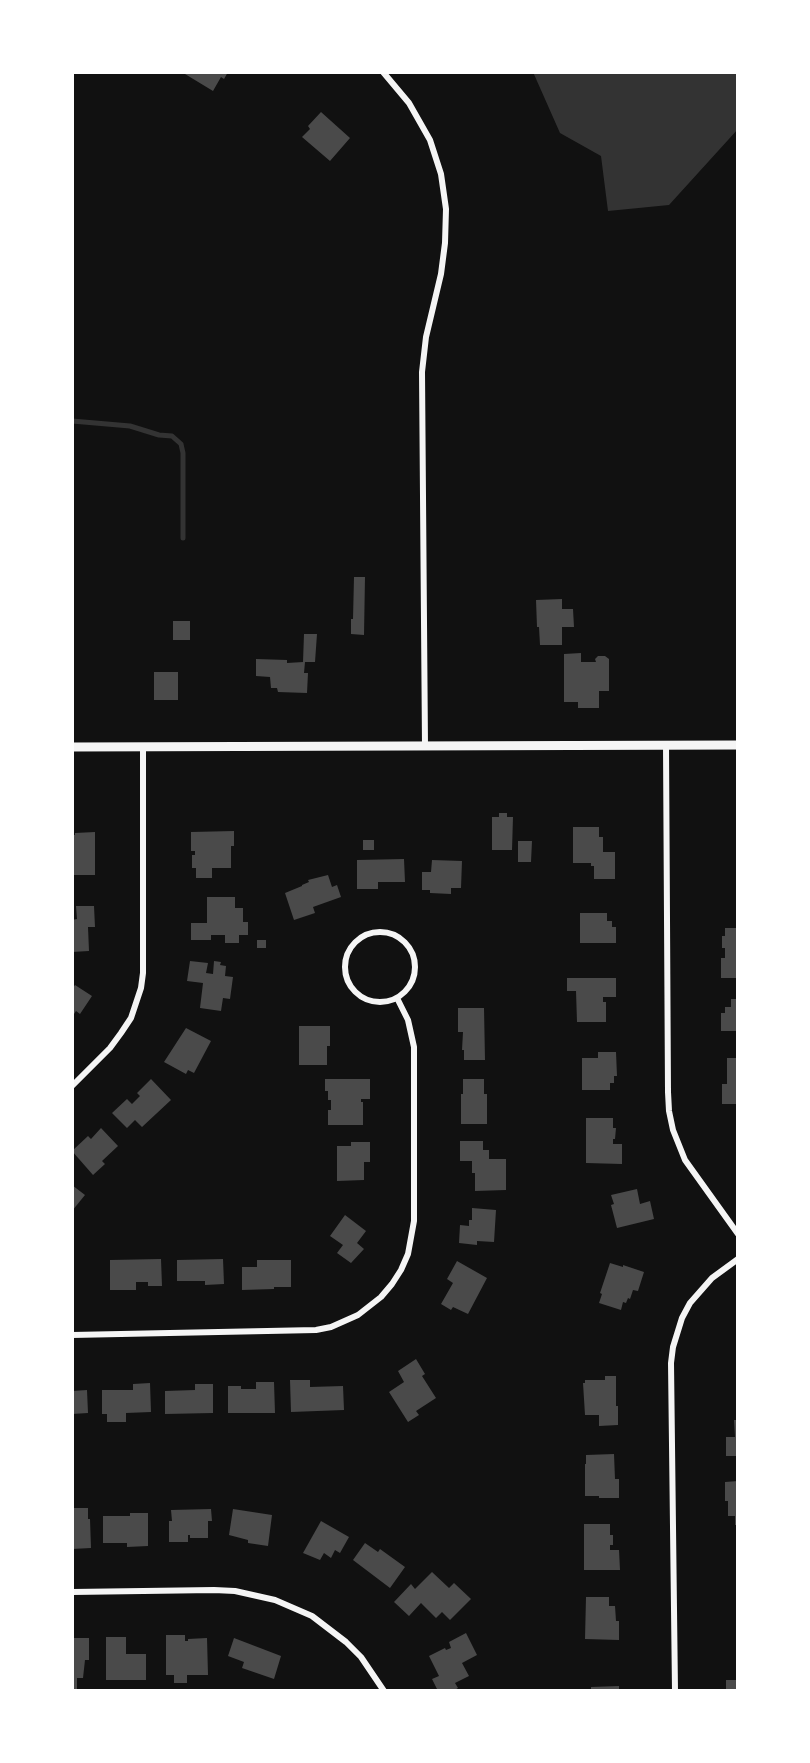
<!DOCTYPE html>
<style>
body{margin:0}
#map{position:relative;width:810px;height:1763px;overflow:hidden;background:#111;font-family:"Fira Sans Condensed",sans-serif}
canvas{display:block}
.frame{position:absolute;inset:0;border:74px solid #fff;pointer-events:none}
</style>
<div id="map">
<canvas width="810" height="1763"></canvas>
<div class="frame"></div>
</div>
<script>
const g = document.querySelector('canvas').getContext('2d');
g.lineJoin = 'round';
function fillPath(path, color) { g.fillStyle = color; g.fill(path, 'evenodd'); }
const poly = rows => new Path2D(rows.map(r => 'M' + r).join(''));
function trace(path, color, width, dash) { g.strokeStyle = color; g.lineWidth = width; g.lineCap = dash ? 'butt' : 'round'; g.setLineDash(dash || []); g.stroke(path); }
fillPath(poly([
 [533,72,738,72,738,129,669,205,608,211,601,156,560,133]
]), '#333');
trace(poly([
 [72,421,130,426,159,435,172,436,181,444,183,453,183,538]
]), '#333', 5);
fillPath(poly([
 [186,72,228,72,224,79,221,77,213,91,185,74],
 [321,112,350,138,330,161,302,137,310,129,308,126],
 [354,577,365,577,364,635,351,634,351,619,353,619],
 [562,599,562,609,573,609,574,627,562,627,562,645,540,645,539,627,537,627,536,600],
 [173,621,190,621,190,640,173,640],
 [304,634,317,634,315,662,305,662,304,673,308,673,307,693,278,692,277,688,271,688,270,677,256,676,256,659,287,660,287,663,303,662],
 [581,653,581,662,596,662,595,659,598,656,605,656,609,659,609,691,599,691,599,708,578,708,578,702,564,702,564,654],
 [154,672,178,672,178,700,154,700],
 [499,813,507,813,507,817,513,817,512,850,492,850,492,817,499,817],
 [573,827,599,827,599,837,603,837,603,852,615,852,615,879,594,879,594,866,591,866,591,863,573,863],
 [234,831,234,846,231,846,231,868,212,868,212,878,196,878,196,868,192,868,192,855,195,855,195,851,191,851,191,832],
 [95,832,95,875,72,875,72,835,75,835,75,833],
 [363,840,374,840,374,850,363,850],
 [518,841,532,841,531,862,518,862],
 [404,859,405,882,378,882,378,889,357,889,357,860],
 [432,860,462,861,461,888,451,888,451,894,430,893,430,890,422,890,422,872,431,872],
 [328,875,332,887,337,885,341,897,313,907,315,913,294,920,285,893,302,886,302,885,309,882,308,880],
 [207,897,235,897,235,908,243,908,243,922,248,922,248,935,239,935,239,943,225,943,225,935,211,935,211,940,191,940,191,923,207,923],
 [76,906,94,906,95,927,88,927,89,951,72,952,72,920,77,919],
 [580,913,607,913,607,921,612,921,612,927,616,927,616,943,580,943],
 [725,928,738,928,738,978,721,978,721,958,725,958,725,948,722,948,722,936,725,936],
 [257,940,266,940,266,948,257,948],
 [190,961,208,963,206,973,213,974,214,961,221,962,220,965,226,966,225,976,233,977,230,999,223,998,221,1011,200,1008,203,983,187,981],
 [567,978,616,978,616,997,603,997,603,1002,606,1002,606,1022,577,1022,576,991,567,991],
 [75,985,92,996,80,1014,76,1011,72,1017,72,989],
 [731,999,738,999,738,1031,721,1031,721,1013,725,1013,725,1007,731,1007],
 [458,1008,484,1008,485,1060,464,1060,464,1050,462,1050,463,1032,458,1032],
 [299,1026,330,1026,330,1046,327,1046,327,1065,299,1065],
 [186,1028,211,1041,194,1073,188,1070,186,1074,164,1062],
 [598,1052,616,1052,617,1076,614,1076,614,1083,610,1083,610,1090,582,1090,582,1058,598,1058],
 [727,1058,738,1058,738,1104,722,1104,722,1084,727,1084],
 [151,1079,171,1100,142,1127,135,1120,127,1128,112,1113,127,1099,132,1104,140,1096,137,1093],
 [325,1079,370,1079,370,1099,361,1099,361,1102,363,1102,363,1125,328,1125,328,1110,331,1110,331,1100,328,1100,328,1091,325,1091],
 [463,1079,484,1079,484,1094,487,1094,487,1124,461,1124,461,1094,463,1094],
 [586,1118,613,1118,613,1128,616,1128,615,1139,613,1139,613,1144,622,1144,622,1164,586,1163],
 [101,1128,118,1146,102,1161,105,1164,93,1175,72,1151,88,1136,91,1139],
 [460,1141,483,1141,483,1150,489,1150,489,1159,506,1159,506,1190,475,1191,475,1173,472,1173,472,1161,460,1161],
 [351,1142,370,1142,370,1162,364,1162,364,1180,337,1181,337,1146,351,1146],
 [72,1185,85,1195,72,1211],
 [637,1189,640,1204,650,1201,654,1219,617,1228,611,1205,614,1204,611,1195],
 [472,1208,496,1210,494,1242,477,1241,477,1245,459,1243,460,1225,469,1226,469,1220,472,1220],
 [345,1215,366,1231,357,1243,364,1249,351,1263,337,1253,343,1245,330,1236],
 [161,1259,162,1286,148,1286,148,1282,136,1282,136,1290,110,1290,110,1260],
 [223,1259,224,1284,205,1285,205,1281,177,1281,177,1260],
 [257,1260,291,1260,291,1287,274,1287,274,1289,242,1290,242,1267,257,1267],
 [457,1261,487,1278,468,1314,453,1307,451,1310,441,1304,453,1283,447,1279],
 [610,1263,623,1267,623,1265,644,1272,638,1291,633,1290,630,1299,628,1298,626,1303,623,1302,621,1310,599,1303,602,1294,600,1293],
 [416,1359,425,1374,422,1376,436,1398,416,1411,419,1415,408,1422,389,1392,404,1382,398,1371],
 [605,1376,616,1376,616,1406,618,1406,618,1425,599,1426,599,1415,585,1415,583,1383,585,1383,585,1380,605,1380],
 [290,1380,310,1380,310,1387,343,1386,344,1410,291,1412],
 [256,1382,274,1382,275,1413,228,1413,228,1386,241,1386,241,1389,256,1389],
 [150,1383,151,1412,126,1413,126,1422,107,1422,107,1414,102,1414,102,1390,133,1390,133,1384],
 [195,1384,213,1384,213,1413,165,1414,165,1391,195,1390],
 [87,1390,88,1413,72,1414,72,1391],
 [734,1420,738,1420,738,1456,726,1456,726,1437,735,1437],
 [614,1454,615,1479,619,1479,619,1498,599,1498,599,1496,585,1496,585,1464,586,1464,586,1455],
 [738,1481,738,1525,735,1525,735,1516,728,1516,728,1501,725,1501,725,1482],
 [72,1508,88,1508,88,1519,90,1519,91,1548,72,1549],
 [211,1509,212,1521,208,1521,208,1538,190,1538,190,1535,188,1535,188,1542,169,1542,169,1521,172,1521,171,1510],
 [233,1509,272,1515,268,1546,248,1543,248,1540,229,1535],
 [130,1513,148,1513,148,1546,127,1547,127,1543,103,1543,103,1516,130,1516],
 [321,1521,349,1537,340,1553,335,1550,331,1558,324,1553,320,1560,303,1553],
 [584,1524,610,1524,610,1535,613,1535,613,1545,610,1545,610,1550,619,1550,620,1570,584,1570],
 [365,1543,378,1552,380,1549,405,1567,390,1588,353,1560],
 [432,1572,449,1588,454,1583,471,1599,450,1620,442,1612,436,1618,421,1603,409,1616,394,1602,411,1584,415,1589],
 [586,1597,609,1597,609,1606,615,1606,616,1621,619,1621,619,1640,585,1639],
 [466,1633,477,1655,462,1663,469,1676,455,1683,458,1688,453,1691,438,1691,432,1679,439,1676,429,1656,445,1648,446,1650,451,1648,449,1642],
 [166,1635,185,1635,185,1641,188,1641,188,1639,207,1638,208,1675,187,1675,187,1683,174,1683,174,1675,166,1675],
 [106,1637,126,1637,126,1654,146,1654,146,1680,106,1680],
 [72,1638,89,1638,89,1660,85,1660,83,1678,77,1678,77,1689,72,1689],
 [234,1638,281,1656,274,1679,242,1668,244,1662,228,1656],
 [726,1680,738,1680,738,1691,726,1691],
 [619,1686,619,1691,591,1691,591,1687]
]), '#4a4a4a');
trace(poly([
 [383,72,409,103,430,140,441,174,446,209,445,243,441,274,426,337,422,372,425,746],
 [666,745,668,1092,669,1111,673,1130,685,1160,738,1234],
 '345 967a35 35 0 1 1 70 0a35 35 0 1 1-70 0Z',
 [72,1086,110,1048,121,1033,131,1018,141,988,143,973,143,747],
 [72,1335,316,1330,331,1327,358,1315,381,1297,392,1284,401,1270,408,1254,414,1221,414,1047,408,1020,397,998],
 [72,1592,214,1590,235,1591,275,1600,312,1616,346,1642,361,1657,384,1691],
 [675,1691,671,1363,673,1347,682,1318,690,1303,712,1278,738,1259]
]), '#f5f5f5', 6);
trace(poly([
 [72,747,738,745]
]), '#f5f5f5', 9);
</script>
